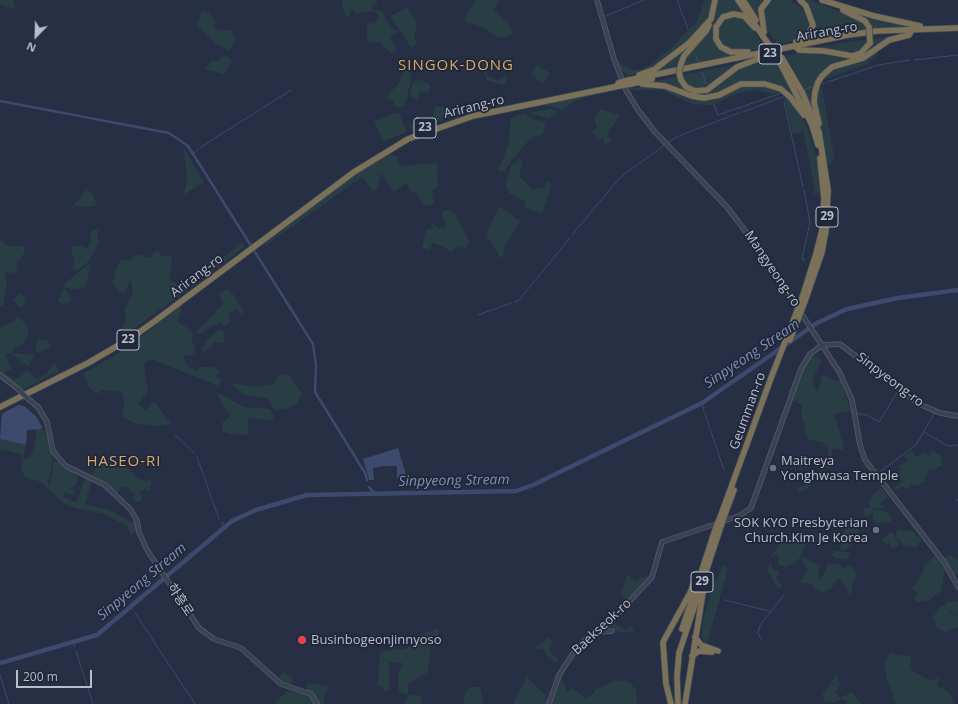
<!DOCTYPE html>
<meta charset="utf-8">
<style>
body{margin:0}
#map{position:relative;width:958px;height:704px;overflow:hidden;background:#272f44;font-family:"Open Sans",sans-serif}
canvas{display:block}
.north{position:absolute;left:16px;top:16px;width:40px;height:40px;-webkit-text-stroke:3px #202739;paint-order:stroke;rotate:203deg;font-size:11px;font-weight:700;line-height:16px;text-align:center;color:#b9becd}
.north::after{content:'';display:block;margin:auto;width:14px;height:18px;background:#b9becd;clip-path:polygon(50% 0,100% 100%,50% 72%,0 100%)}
.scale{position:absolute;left:16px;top:670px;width:76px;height:18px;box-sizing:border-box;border:2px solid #b9becd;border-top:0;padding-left:5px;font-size:12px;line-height:14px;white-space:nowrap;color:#b9becd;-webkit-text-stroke:3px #202739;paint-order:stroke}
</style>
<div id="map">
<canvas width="958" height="704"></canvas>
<div class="north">N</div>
<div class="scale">200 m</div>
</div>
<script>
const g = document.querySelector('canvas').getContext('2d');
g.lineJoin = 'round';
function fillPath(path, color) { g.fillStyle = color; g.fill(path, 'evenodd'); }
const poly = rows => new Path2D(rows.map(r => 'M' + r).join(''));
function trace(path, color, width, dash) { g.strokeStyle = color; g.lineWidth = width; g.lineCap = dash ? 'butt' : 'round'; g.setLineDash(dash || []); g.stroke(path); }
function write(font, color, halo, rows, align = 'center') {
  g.font = font + ' "Open Sans","Noto Sans KR",sans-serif'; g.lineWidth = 3.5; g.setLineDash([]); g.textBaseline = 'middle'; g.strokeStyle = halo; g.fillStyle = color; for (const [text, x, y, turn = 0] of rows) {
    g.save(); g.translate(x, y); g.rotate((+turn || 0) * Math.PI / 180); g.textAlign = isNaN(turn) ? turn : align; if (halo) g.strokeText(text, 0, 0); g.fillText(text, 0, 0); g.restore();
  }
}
fillPath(poly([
 [0,0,13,0,15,9,0,5],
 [342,0,377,0,377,3,372,5,372,10,382,11,389,25,397,32,390,37,396,48,395,52,391,53,380,42,367,43,367,24,375,23,379,14,371,11,355,13,352,9,347,19,343,10],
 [476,0,499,0,494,10,509,24,513,33,505,38,497,37,484,28,466,22,465,17],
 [705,0,714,0,709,18,699,32,679,48,651,69,628,76,622,71,618,62,633,70,640,70,650,65,674,45,697,21],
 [717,0,734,0,746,18,739,12,730,12,713,33,725,52,740,55,683,67,685,59,708,30,716,9],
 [745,0,765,0,761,24],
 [771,0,790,0,804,10,810,23,806,35,792,41,777,44,766,27,764,16,764,9],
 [802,0,811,0,854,17,863,23,868,30,836,34,804,41,813,31,814,18],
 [408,7,417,24,414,37,417,43,412,48,390,16],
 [202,11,209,13,215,21,214,29,231,30,236,37,229,51,215,43,197,26],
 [849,11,910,27,872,30],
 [734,15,741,17,749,24,764,47,750,51,734,50,721,44,717,34,719,23,727,17],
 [894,36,864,57,832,66,817,78,812,95,814,114,785,55,803,52,845,58,859,56,871,45,873,39],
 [697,38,681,58,677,68,649,74,670,61],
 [869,39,859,52,852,54,813,48],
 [875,53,878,54,867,64,822,80,832,70,862,62],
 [222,55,229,58,232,62,224,74,204,69,213,60,218,62],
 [772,59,782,72,802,107,784,88,763,81,744,81,706,96,695,95,667,84,654,82,677,76,678,80,693,88,686,84,682,75,742,63,725,73,703,90,714,88,731,74,749,64],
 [482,60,485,65,494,66,492,69,487,69,487,76,500,81,501,78,507,76,505,85,486,80],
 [410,64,411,80,407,97,404,106,399,108,398,106,394,106,394,102,386,97,399,83,406,65],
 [537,65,550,73,543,84,531,74],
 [418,79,431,85,428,93,420,91,417,99,410,97,412,84],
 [756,85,771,87,781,92,773,94,755,90,735,94,713,105,706,105,692,104,662,90,630,90,629,88,658,86,706,100,741,86],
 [819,88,822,89,835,160,827,166,817,105,816,98],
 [597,94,574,101,561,111,555,107,547,106,545,104],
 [788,97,799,111,809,132,819,166,821,191,813,196,814,188,810,163,803,131,793,134,784,99],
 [435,106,451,108,459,111,459,114,412,130,409,126,433,116],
 [552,109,558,112,549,119,528,113],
 [600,109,620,115,607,133,612,141,604,145,603,138,598,140,592,131,597,128,594,118],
 [395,113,399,113,407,132,383,141,374,121],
 [524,113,533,119,546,122,543,133,539,136,536,135,529,140,510,163,506,171,498,171,508,146,511,117],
 [184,148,204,182,183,195,187,181],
 [388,154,397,156,400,166,437,163,438,186,432,191,434,204,424,206,416,192,412,193,406,183,394,192,381,173,377,190,375,191,372,190,362,177,265,246,264,244,364,168],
 [519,158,523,162,519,176,532,189,544,188,547,182,550,182,551,186,542,214,525,208,525,202,509,193,506,184,512,163,515,164],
 [86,190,91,192,97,206,78,207,74,205],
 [499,206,520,221,504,249,502,260,486,235],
 [448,210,455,214,469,240,466,249,461,247,456,248,450,253,446,248,433,243,429,250,422,248,426,230,433,229,431,226,433,222,438,228,444,228,446,223,441,214,443,211],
 [91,230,98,230,98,240,100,242,88,262,78,270,74,270,72,269,75,262,71,250,73,248,72,246,82,246,86,249,90,244],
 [0,240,8,246,24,246,25,252,16,264,18,267,14,274,6,271,4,276,7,279,3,306,0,307],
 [242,242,244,247,187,291,124,335,122,329,126,316,124,310,133,292,130,278,125,293,120,292,112,283,116,275,115,271,121,259,131,261,133,256,142,254,145,258,151,257,155,251,161,253,160,256,172,256,170,280,185,288],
 [92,262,85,287,75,290,64,287,65,283],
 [63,289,65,289,72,300,69,303,62,304,58,301],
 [227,289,233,294,242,308,244,317,236,310,228,314,231,321,228,324,224,326,220,322,199,334,195,333,223,304,219,294],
 [20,293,26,301,21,309,13,300],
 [181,306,182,308,177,322,185,326,193,334,191,344,195,345,195,352,192,355,184,356,184,359,189,367,198,371,199,367,214,367,220,371,216,376,221,380,219,388,213,384,154,360,146,361,144,365,148,391,138,404,146,410,154,401,171,424,153,426,135,423,123,417,124,396,121,392,101,390,99,394,90,389,83,374,123,350],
 [18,316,28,327,28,333,22,345,15,347,12,353,34,355,29,366,22,363,12,353,5,353,11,369,4,373,15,380,27,371,37,379,47,373,54,362,59,371,22,390,0,373,0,328,14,322],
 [219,330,223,331,225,335,223,343,214,342,211,348,203,353,202,349,207,340],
 [47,339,50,346,46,350,35,352,37,340],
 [811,356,817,357,822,361,812,380,816,391,818,391,822,376,825,375,835,381,838,380,841,381,850,408,849,411,834,414,844,447,842,450,832,449,830,468,826,468,829,456,828,447,822,442,809,440,804,429,805,423,802,421,802,405,793,400,792,398,805,363],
 [282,374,289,375,302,393,297,404,287,409,275,410,267,398,245,395,232,385,234,383,256,387,274,384,276,379],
 [217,392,244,407,270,409,275,421,248,418,248,435,230,434,222,431,222,423,231,415,222,404],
 [42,427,49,440,53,459,48,484,50,486,54,461,57,461,75,473,78,478,76,485,70,489,75,491,73,495,66,492,62,496,76,503,85,479,92,480,85,504,110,510,131,522,135,520,137,532,131,535,127,526,104,514,74,508,63,503,41,482,24,477,21,467,22,455,3,450,0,451,0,439,26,445,23,457,26,459,31,456,35,444,36,429,40,429],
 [932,450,941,456,942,466,939,466,935,471,928,469,924,482,915,486,911,484,907,490,902,486,895,491,893,488,902,482,898,475,900,470,903,469,898,467,909,460,904,456,911,451,916,457,923,453,929,456],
 [110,458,119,464,122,460,137,478,146,481,152,480,149,492,145,489,139,492,142,498,140,501,137,502,133,499,134,494,127,487,123,487,114,496,103,489,102,482,92,476,97,466],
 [819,470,814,481,807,489,797,492,798,487,806,485,807,482,812,478],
 [880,487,888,496,880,503,881,505,886,506,882,508,876,508,871,510,871,515,868,517,865,516,863,513,864,507,869,508,870,505,867,502],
 [875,509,887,512,893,519,891,521,885,523,874,522,872,511],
 [857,524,859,533,851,538,853,544,846,550,841,550,840,535,845,531,844,527],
 [897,530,907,531,909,530,915,532,915,535,920,538,921,541,918,546,915,548,904,546,896,537],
 [891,532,894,534,895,537,890,539,895,538,899,542,899,545,894,548,890,547,890,540,887,544,882,541],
 [803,536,807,542,799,559,793,564,785,567,779,565,778,555,774,555,772,558,771,554,775,551,784,538,797,540],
 [834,550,850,553,850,555,847,559,836,558,832,555],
 [936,555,945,570,941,591,929,600,917,602,914,598,922,587,919,586,921,588,917,592,912,589,923,572,924,566],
 [951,555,958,560,958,575,956,573,954,578,944,558],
 [801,557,808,559,820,566,818,576,821,581,828,563,833,564,838,563,840,566,844,568,848,565,855,568,854,571,857,575,852,584,852,588,853,590,851,595,849,595,846,586,840,579,837,579,831,589,828,589,825,593,815,590,814,586,809,583,802,583,802,579,808,570,803,564],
 [770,561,772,569,779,571,777,579,782,585,780,588,778,588,772,579,768,571],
 [723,565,728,568,707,644,702,639,702,624,711,592],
 [630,575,631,579,639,581,639,577,649,576,628,601,621,595,622,590,627,576],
 [947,601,958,602,958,613,954,615,951,613,951,610,944,607],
 [941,605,950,610,949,613,953,615,958,614,958,627,945,632,937,628,933,617],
 [613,622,626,631,629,627,634,627,633,633,615,631,612,627],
 [438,629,439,644,431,643,428,672,408,684,408,694,421,696,421,704,405,704,408,694,399,692,398,675,403,663,389,662,389,691,383,691,383,687,378,686,380,651,404,649,416,643,419,635],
 [548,637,553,640,549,650,558,660,555,663,548,657,544,650,534,648,543,643],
 [890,653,911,657,910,669,931,681,940,676,937,686,940,688,943,687,951,696,954,704,896,704,887,680,884,662],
 [283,672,292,676,292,682,290,685,279,679],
 [836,674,839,682,842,684,835,692,840,698,852,692,859,702,863,704,848,704,845,700,841,699,833,702,825,702,822,694,827,690],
 [561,676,567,692,572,688,586,698,594,694,595,690,613,681,621,681,623,679,631,683,636,691,637,704,552,704],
 [527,677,545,695,549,700,547,704,513,704],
 [308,683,328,686,324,697,325,704,277,704,275,702,288,691,305,694,308,691,306,688],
 [471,687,480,687,484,702,481,704,463,704,465,693]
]), '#293d45');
fillPath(poly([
 [18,405,24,406,36,416,42,427,40,429,27,430,26,445,0,439,2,414],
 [398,448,407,478,397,478,397,466,383,466,373,468,374,480,369,480,363,459]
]), '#3d4a6d');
trace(poly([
 [677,0,688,29],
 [606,16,644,0],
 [689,33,689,35],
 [696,56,698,62],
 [914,60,958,55],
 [702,72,706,84],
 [828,82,878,65,910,60],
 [819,84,825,83],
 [804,90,814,86],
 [784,102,803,187],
 [714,104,718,115,782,93],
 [743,112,785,96],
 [668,142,681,135,739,113],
 [201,147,291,90],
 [193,154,198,149],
 [804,190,810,222,802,259,805,260],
 [572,235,617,181,627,172,665,145],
 [514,302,519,300,570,238],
 [478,315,511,303],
 [702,403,704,411],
 [855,413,867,415,879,422,898,391],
 [705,414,724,470],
 [924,432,948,446,958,445],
 [175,435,195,454],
 [197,457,219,519],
 [878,473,916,445,935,412],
 [956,502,958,499],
 [222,522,225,527],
 [725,600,769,611],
 [131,607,133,610],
 [135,613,195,704],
 [761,639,758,633,760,625,784,595],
 [72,642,75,647],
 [76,651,93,704],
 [0,675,9,704]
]), '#3d4a6d', 1);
trace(poly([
 [0,101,169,133,188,146,313,344,316,365,315,392,365,473,367,480],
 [369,487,375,494]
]), '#3d4a6d', 2.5);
trace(poly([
 [0,663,97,635,232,521,256,510,307,495,516,491,533,485,702,403,817,323,847,309,898,298,958,290]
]), '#3d4a6d', 4.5);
const minor = poly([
 [597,0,614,59,626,90,638,110,655,132,727,207,762,253,840,373,852,400,860,445,865,460,944,562,958,587],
 [0,375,18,389],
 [27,398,38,407,47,422,53,451,57,456,66,466,105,485,131,510,137,521,139,532,147,550,199,628,214,639,241,648,281,684,311,694,317,704],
 [598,632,612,631],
 [549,704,559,675,576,649,587,638,605,628,652,577,662,542,739,516,751,508,801,369,810,354,822,345,840,344,919,404,940,413,958,416]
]);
const highway = poly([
 [738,0,769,45],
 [743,0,756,20],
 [822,0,874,16,920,26],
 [843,10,865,21,869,27],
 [764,32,761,9,768,0],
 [796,42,807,37,813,25,806,6,800,0],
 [797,48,799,50,824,51,852,56,861,53,870,43],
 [748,52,731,52,721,47,716,39,716,27,723,17,734,14,744,16,755,28,757,28],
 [782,58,803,94,819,132,828,190,826,230,822,252,805,301],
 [779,61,812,125,818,145],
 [681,64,684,56,706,31,709,25],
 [639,75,655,69,689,43,711,19,715,0],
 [629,80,848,35,877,31,958,28],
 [681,80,686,87,695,91,707,90,737,67,758,59,758,56],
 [631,84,652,79],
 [642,84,665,86,692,96,704,98,719,95,741,84,765,84,781,89,790,97,804,115],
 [819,124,814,102,815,92,818,82,822,76,832,67,863,58,889,40,909,35,911,32],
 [802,298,816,254,822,230,824,199,820,158],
 [0,407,88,363,131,338,155,321,354,172,408,139,473,116,619,86],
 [725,514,734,490],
 [721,515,771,378],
 [699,579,716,527],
 [682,629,696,588],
 [695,637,701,645,718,651],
 [692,656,699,651,712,652],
 [671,704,666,684,663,642,690,593,697,574],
 [678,704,677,677,679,653,721,526],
 [685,704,704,586]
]);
trace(minor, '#575d6e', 5.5);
trace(highway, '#434a5b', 7);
trace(minor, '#3b4253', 4);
trace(highway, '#7a7158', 5.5);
const minorBridge = poly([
 [18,389,27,398]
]);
const highwayBridge = poly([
 [869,27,870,43],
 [769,45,779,61],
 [681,64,679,72,681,80],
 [618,83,629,80],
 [619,86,631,84],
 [790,340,805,301],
 [771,378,802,298],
 [721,526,725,514],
 [716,527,721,515]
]);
trace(minorBridge, '#575d6e', 5.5, []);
trace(highwayBridge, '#434a5b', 7, []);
trace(minorBridge, '#3b4253', 4);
trace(highwayBridge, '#7a7158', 5.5);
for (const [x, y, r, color] of [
 [773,468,4,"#6b7280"],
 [876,530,4,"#6b7280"],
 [302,640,5,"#e0444e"]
]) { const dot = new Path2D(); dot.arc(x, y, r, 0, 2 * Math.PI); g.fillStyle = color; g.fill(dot); trace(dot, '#202739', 1.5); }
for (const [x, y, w] of [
 [770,54,22],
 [425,128,22],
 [827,217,22],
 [128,340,22],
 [702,582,22]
]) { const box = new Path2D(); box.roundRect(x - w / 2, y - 10, w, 20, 3); g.fillStyle = '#202739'; g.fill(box); trace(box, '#b9becd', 1); }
write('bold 12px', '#b9becd', null, [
 ["23",770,54],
 ["23",425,128],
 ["29",827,217],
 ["23",128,340],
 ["29",702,582]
]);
write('13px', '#b9becd', '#202739', [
 ["Arirang-ro",827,32,-10],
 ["Arirang-ro",474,107,-14],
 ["Mangyeong-ro",772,269,56],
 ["Arirang-ro",197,276,-37],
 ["Sinpyeong-ro",890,380,37],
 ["Geumman-ro",748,411,-70],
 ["하흥로",180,600,57],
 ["Baekseok-ro",602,627,-43]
]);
write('13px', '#b9becd', '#202739', [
 ["Maitreya",781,461],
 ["Yonghwasa Temple",781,476],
 ["SOK KYO Presbyterian",868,523,"right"],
 ["Church.Kim Je Korea",868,538,"right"],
 ["Businbogeonjinnyoso",311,640]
], 'left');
write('italic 14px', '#808eb4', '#202739', [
 ["Sinpyeong Stream",752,354,-34],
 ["Sinpyeong Stream",454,481,-1],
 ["Sinpyeong Stream",142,582,-40]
]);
g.letterSpacing = '1px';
write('15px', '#d8aa69', '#202739', [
 ["SINGOK-DONG",456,66],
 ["HASEO-RI",124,462]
]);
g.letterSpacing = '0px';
</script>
